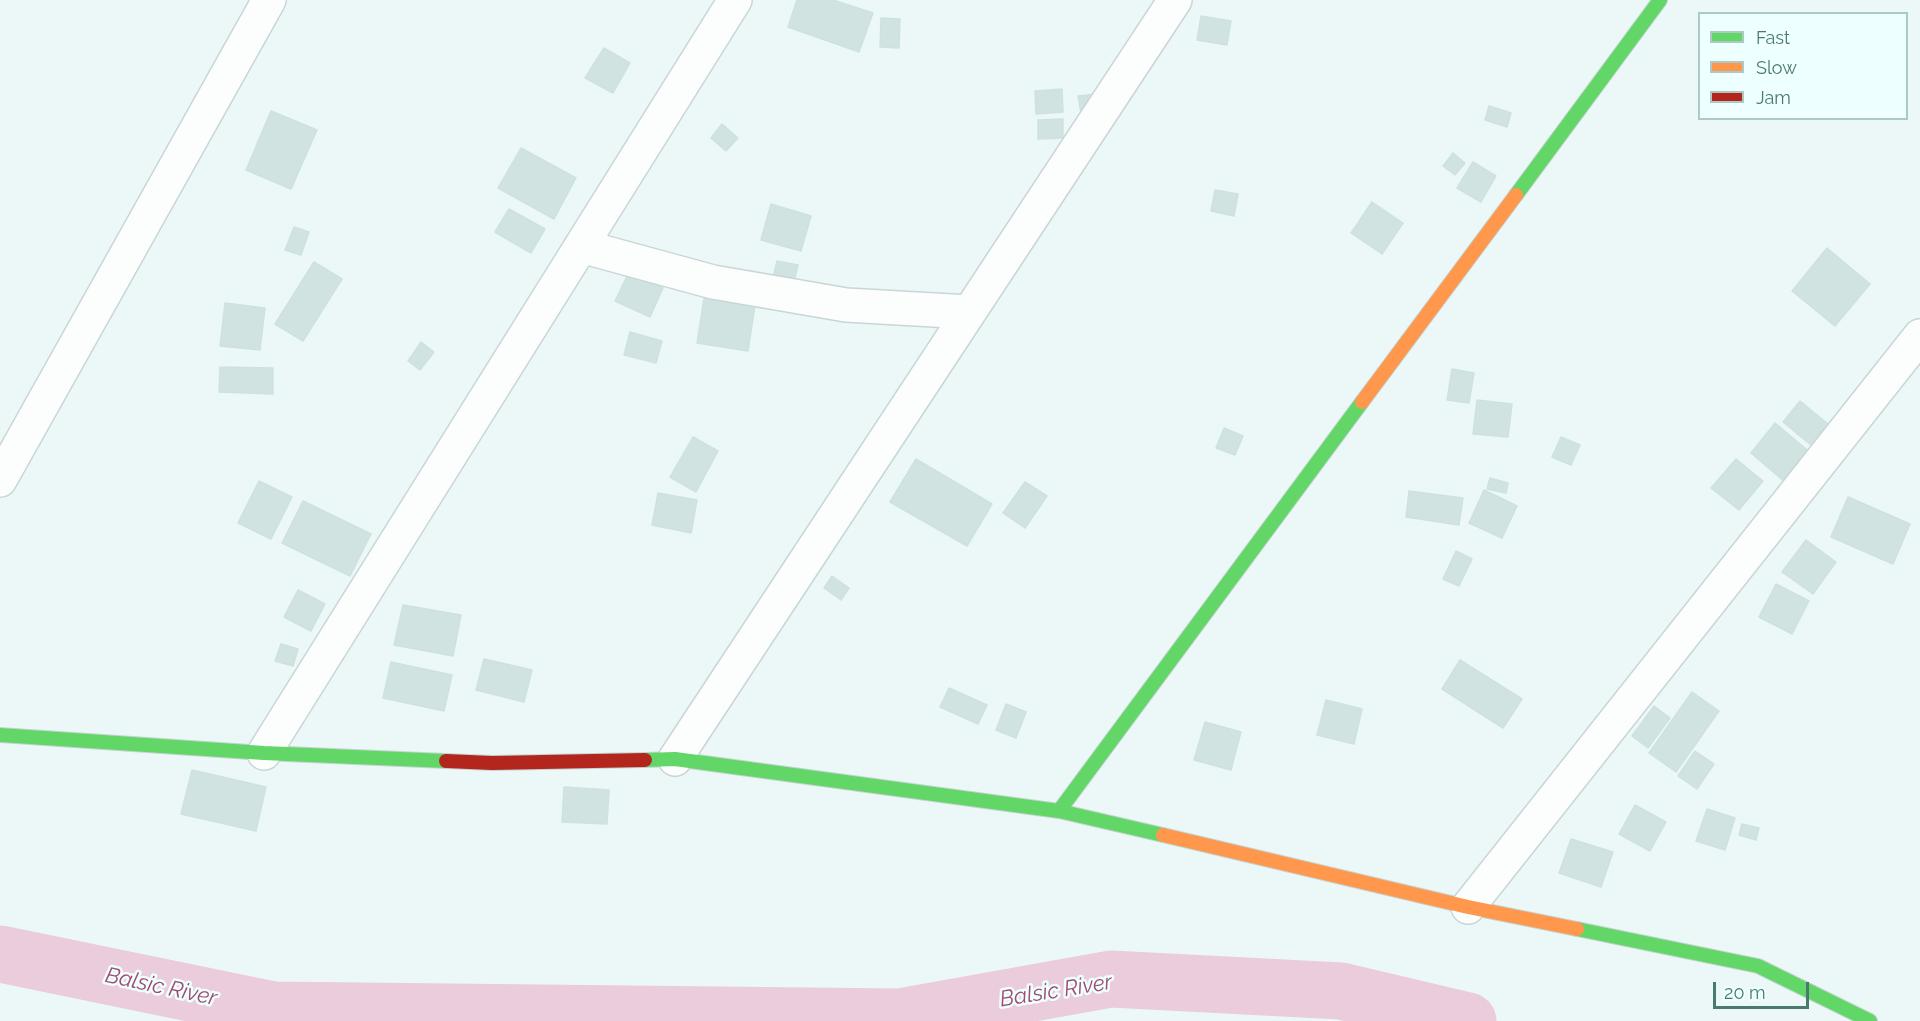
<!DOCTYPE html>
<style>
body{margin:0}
#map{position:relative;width:1920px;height:1021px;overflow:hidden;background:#ecf8f8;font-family:Raleway,sans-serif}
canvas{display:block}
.legend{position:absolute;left:1698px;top:12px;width:210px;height:108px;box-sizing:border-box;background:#eff;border:2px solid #accac5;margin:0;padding:8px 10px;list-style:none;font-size:18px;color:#497a6d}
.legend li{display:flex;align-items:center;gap:12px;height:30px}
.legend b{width:30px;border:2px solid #accac5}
.scale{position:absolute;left:1713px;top:982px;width:96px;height:27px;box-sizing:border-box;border:3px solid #497a6d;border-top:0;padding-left:8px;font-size:18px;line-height:21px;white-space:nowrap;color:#497a6d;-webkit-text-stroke:4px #eff;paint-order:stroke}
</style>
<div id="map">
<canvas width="1920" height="1021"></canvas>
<ul class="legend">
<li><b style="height:8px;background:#63d668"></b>Fast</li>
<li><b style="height:8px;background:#ff974d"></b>Slow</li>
<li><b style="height:8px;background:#b3261e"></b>Jam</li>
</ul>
<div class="scale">20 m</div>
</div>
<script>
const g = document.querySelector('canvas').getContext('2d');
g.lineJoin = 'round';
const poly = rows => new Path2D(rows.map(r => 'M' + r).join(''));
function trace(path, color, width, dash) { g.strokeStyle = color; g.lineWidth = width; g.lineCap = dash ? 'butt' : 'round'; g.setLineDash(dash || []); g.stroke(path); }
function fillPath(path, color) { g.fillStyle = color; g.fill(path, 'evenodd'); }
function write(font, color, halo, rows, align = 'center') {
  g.font = font + ' Raleway,sans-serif'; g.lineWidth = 5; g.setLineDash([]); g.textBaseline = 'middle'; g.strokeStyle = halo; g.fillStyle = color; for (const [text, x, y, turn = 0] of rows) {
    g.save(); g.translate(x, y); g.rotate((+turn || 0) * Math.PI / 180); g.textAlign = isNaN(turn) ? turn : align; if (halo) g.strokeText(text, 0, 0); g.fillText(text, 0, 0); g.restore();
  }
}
trace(poly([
 [0,954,273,1010,899,1017,1111,979,1341,991,1468,1021]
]), '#eaccdc', 57);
const building = poly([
 [797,0,833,0,873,13,859,52,788,27,797,0],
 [1201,16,1231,21,1227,45,1197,40,1201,16],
 [881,18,900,19,899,48,880,47,881,18],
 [604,48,630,63,613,93,585,78,604,48],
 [1062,89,1063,112,1036,114,1035,91,1062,89],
 [1097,94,1100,110,1081,113,1078,96,1097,94],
 [1489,106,1511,113,1507,127,1485,120,1489,106],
 [271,111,317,130,291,189,246,170,271,111],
 [1063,119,1063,138,1038,139,1038,120,1063,119],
 [722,124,738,138,726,151,711,138,722,124],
 [521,148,576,178,554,219,498,188,521,148],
 [1453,153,1465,163,1455,175,1443,166,1453,153],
 [1473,162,1496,176,1481,202,1457,188,1473,162],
 [1215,190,1238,194,1234,216,1211,211,1215,190],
 [1372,202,1403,223,1382,254,1351,233,1372,202],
 [771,204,811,216,801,251,761,240,771,204],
 [509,209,545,229,531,253,495,232,509,209],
 [294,227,309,232,301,255,285,250,294,227],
 [1827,248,1870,284,1835,326,1792,291,1827,248],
 [777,261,798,265,792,290,771,285,777,261],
 [314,262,342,279,303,341,275,324,314,262],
 [629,272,663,288,650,317,615,301,629,272],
 [705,292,756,299,748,351,697,343,705,292],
 [225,303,265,308,260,350,220,346,225,303],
 [630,332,662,341,656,363,624,355,630,332],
 [421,342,434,352,420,370,408,361,421,342],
 [220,367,273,368,273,394,219,392,220,367],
 [1452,369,1474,373,1469,403,1447,400,1452,369],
 [1477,400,1512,404,1508,437,1473,434,1477,400],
 [1800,401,1834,429,1817,450,1783,422,1800,401],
 [1775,423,1818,459,1793,489,1751,453,1775,423],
 [1224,428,1243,436,1235,455,1216,448,1224,428],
 [693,437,718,451,696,492,670,477,693,437],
 [1561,437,1580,445,1571,465,1552,457,1561,437],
 [916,459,992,504,967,546,890,502,916,459],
 [1736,459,1763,481,1739,510,1711,488,1736,459],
 [1490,478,1508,483,1506,493,1487,489,1490,478],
 [259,481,292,497,271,539,238,523,259,481],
 [1025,482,1047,496,1025,528,1003,513,1025,482],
 [1484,490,1517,506,1502,538,1469,523,1484,490],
 [1409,491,1463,498,1459,525,1406,517,1409,491],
 [658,493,697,500,691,533,652,525,658,493],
 [1848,497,1910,524,1893,564,1831,537,1848,497],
 [303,501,371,534,350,576,282,543,303,501],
 [1806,540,1836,562,1813,594,1782,572,1806,540],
 [1456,551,1472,559,1459,586,1443,579,1456,551],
 [832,576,849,588,841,600,824,588,832,576],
 [1776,584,1809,601,1792,634,1759,617,1776,584],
 [298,590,325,604,311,631,284,617,298,590],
 [403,605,461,615,453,656,394,645,403,605],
 [281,644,298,649,293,666,275,661,281,644],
 [484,659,532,670,524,702,476,690,484,659],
 [1460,660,1522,699,1503,728,1442,689,1460,660],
 [391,662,452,675,444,711,383,698,391,662],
 [949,688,987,705,978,724,940,707,949,688],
 [1692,692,1719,711,1676,772,1649,753,1692,692],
 [1326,700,1362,709,1354,744,1317,735,1326,700],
 [1006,704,1026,712,1016,738,996,730,1006,704],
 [1654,706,1670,718,1648,748,1632,736,1654,706],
 [1205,722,1241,732,1231,770,1194,760,1205,722],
 [1695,751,1714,764,1697,789,1678,776,1695,751],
 [192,770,266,787,256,831,181,814,192,770],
 [564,787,609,790,607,824,562,822,564,787],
 [1635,805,1666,822,1650,851,1619,834,1635,805],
 [1707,809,1735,818,1725,850,1696,841,1707,809],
 [1742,824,1759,828,1756,840,1739,835,1742,824],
 [1571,839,1613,852,1601,887,1559,873,1571,839]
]);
fillPath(building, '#d0e3e0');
trace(building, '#cde2de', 1.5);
const street = poly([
 [581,246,713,282,846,305,969,312],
 [0,480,269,0],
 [264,753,735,0],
 [675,759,1175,0],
 [1468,907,1920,336]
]);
const fast = poly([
 [1516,195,1660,0],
 [0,735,264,753,446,761],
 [645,760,675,759,1059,811,1163,835],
 [1059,811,1362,402],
 [1577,929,1758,966,1870,1021]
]);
const slow = poly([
 [1362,402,1516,195],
 [1163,835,1468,907,1577,929]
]);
const jam = poly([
 [446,761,492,763,645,760]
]);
trace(street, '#c9d6d5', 36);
trace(fast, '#c5d5d3', 16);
trace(slow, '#c5d5d3', 16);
trace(jam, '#c5d5d3', 16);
trace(street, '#fcfefe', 33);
trace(fast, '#63d668', 14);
trace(slow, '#ff974d', 14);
trace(jam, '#b3261e', 14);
write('italic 22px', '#a44973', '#eff', [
 ["Balsic River",161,987,12],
 ["Balsic River",1056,991,-9]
]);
</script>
